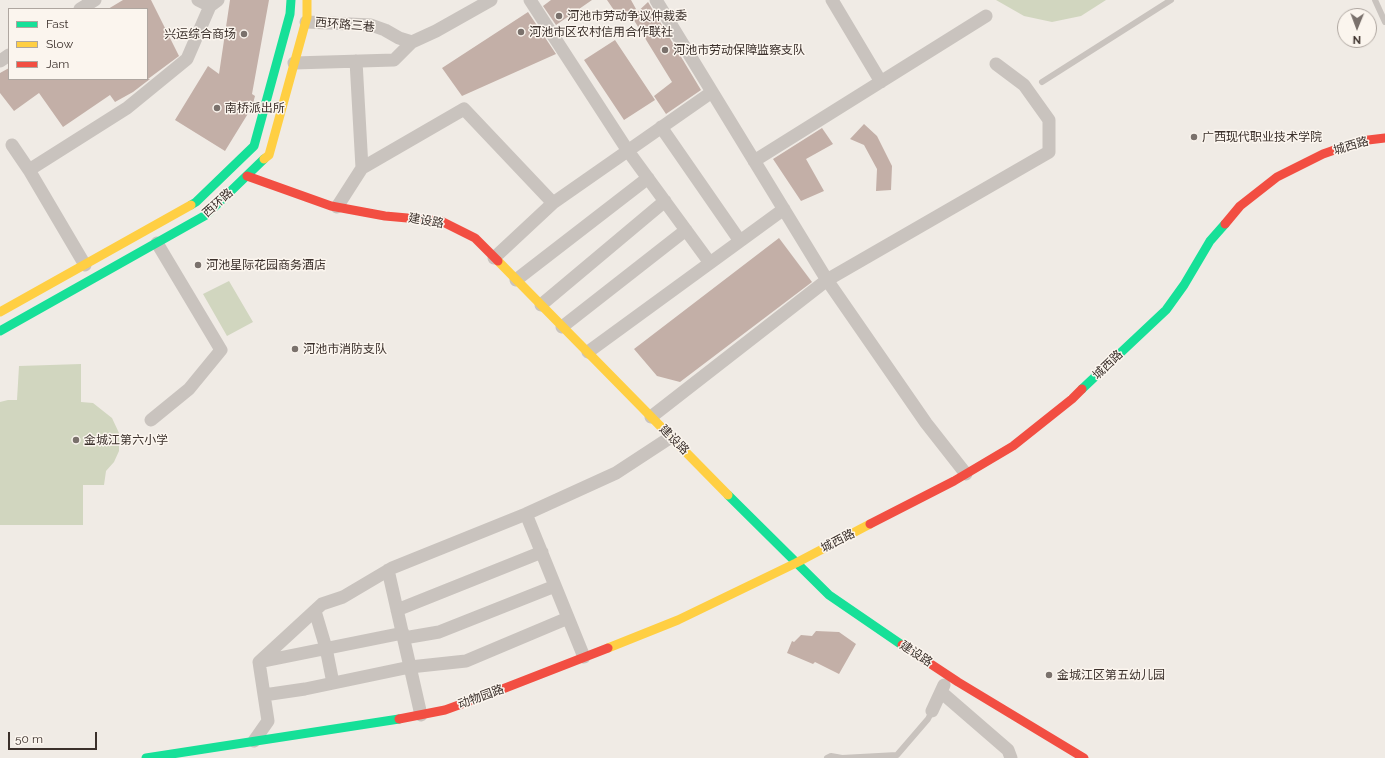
<!DOCTYPE html>
<meta charset="utf-8">
<style>
body{margin:0}
#map{position:relative;width:1385px;height:758px;overflow:hidden;background:#f0ebe5;font-family:Raleway,sans-serif}
canvas{display:block}
.legend{position:absolute;left:8px;top:8px;width:140px;height:72px;box-sizing:border-box;background:#fbf5ee;border:1px solid #aea6a0;margin:0;padding:5px 7px;list-style:none;font-size:12px;color:#3b302b}
.legend li{display:flex;align-items:center;gap:8px;height:20px}
.legend b{width:20px;border:1px solid #aea6a0}
.north{position:absolute;left:1337px;top:8px;width:40px;height:40px;box-sizing:border-box;background:#fbf5ee;border:1px solid #aea6a0;border-radius:50%;rotate:181deg;font-size:11px;font-weight:700;line-height:16px;text-align:center;color:#3b302b}
.north::after{content:'';display:block;margin:auto;width:14px;height:18px;background:#7a716c;clip-path:polygon(50% 0,100% 100%,50% 72%,0 100%)}
.scale{position:absolute;left:8px;top:732px;width:89px;height:18px;box-sizing:border-box;border:2px solid #3b302b;border-top:0;padding-left:5px;font-size:12px;line-height:14px;white-space:nowrap;color:#3b302b;-webkit-text-stroke:3px #fbf5ee;paint-order:stroke}
</style>
<div id="map">
<canvas width="1385" height="758"></canvas>
<ul class="legend">
<li><b style="height:5px;background:#16e098"></b>Fast</li>
<li><b style="height:5px;background:#ffcf43"></b>Slow</li>
<li><b style="height:5px;background:#f24e42"></b>Jam</li>
</ul>
<div class="north">N</div>
<div class="scale">50 m</div>
</div>
<script>
const g = document.querySelector('canvas').getContext('2d');
g.lineJoin = 'round';
function fillPath(path, color) { g.fillStyle = color; g.fill(path, 'evenodd'); }
const poly = rows => new Path2D(rows.map(r => 'M' + r).join(''));
function trace(path, color, width, dash) { g.strokeStyle = color; g.lineWidth = width; g.lineCap = dash ? 'butt' : 'round'; g.setLineDash(dash || []); g.stroke(path); }
function write(font, color, halo, rows, align = 'center') {
  g.font = font + ' Raleway,"Noto Sans SC",sans-serif'; g.lineWidth = 3; g.setLineDash([]); g.textBaseline = 'middle'; g.strokeStyle = halo; g.fillStyle = color; for (const [text, x, y, turn = 0] of rows) {
    g.save(); g.translate(x, y); g.rotate((+turn || 0) * Math.PI / 180); g.textAlign = isNaN(turn) ? turn : align; if (halo) g.strokeText(text, 0, 0); g.fillText(text, 0, 0); g.restore();
  }
}
fillPath(poly([
 [996,0,1106,0,1081,16,1052,22,1024,16],
 [229,281,253,322,227,336,203,294],
 [81,364,81,402,93,403,112,418,119,433,119,451,114,462,106,471,104,485,83,485,83,525,0,525,0,402,8,400,17,400,19,366]
]), '#d1d6bf');
fillPath(poly([
 [123,0,151,0,179,56,148,79,150,79,133,92,115,102,110,95,63,127,39,93,14,111,0,93,0,73,9,68,9,79,147,79,147,9,108,9],
 [230,0,269,0,252,94,255,96,252,107,225,151,175,120,208,66,219,74],
 [551,0,592,0,556,25,543,6],
 [607,0,631,0,636,9,620,19],
 [648,2,701,90,666,114,654,96,672,82,632,17],
 [528,12,556,54,462,96,442,68],
 [615,40,655,100,624,120,584,60],
 [864,124,877,136,892,166,891,190,876,191,877,169,864,145,850,139],
 [822,128,833,144,806,159,824,191,801,201,773,159],
 [779,238,812,282,680,382,657,376,634,349],
 [816,631,839,632,856,644,839,674,815,662,813,664,787,653,792,641,794,642,801,635,812,636]
]), '#c3afa7');
trace(poly([
 [1375,0,1385,22],
 [1042,82,1171,0],
 [827,758,831,756,842,758,897,755,928,719,932,711]
]), '#c9c3be', 6);
trace(poly([
 [198,0,210,6,218,0],
 [530,0,628,151,710,263],
 [832,0,881,82],
 [80,9,95,0],
 [306,22,371,25,385,30,399,38,412,42,436,31,491,0],
 [0,61,9,55],
 [356,61,362,168],
 [294,63,394,60,412,42],
 [661,127,740,241],
 [12,145,29,170,85,265],
 [754,161,986,16],
 [29,170,127,108,187,59,210,6],
 [337,207,362,168,464,109,553,203],
 [494,258,553,203,712,92],
 [516,280,648,178],
 [541,305,665,201],
 [562,327,686,230],
 [588,352,784,209],
 [651,417,827,280,656,0],
 [151,420,189,389,221,350,157,243],
 [966,474,926,423,827,280,1049,152,1049,120,1024,85,996,64],
 [526,514,584,657],
 [388,570,421,715],
 [397,610,542,552],
 [315,611,326,648,333,683],
 [404,638,439,632,555,586],
 [259,662,403,633],
 [941,692,1008,750,1011,758],
 [264,695,305,689,410,667,466,661,568,618],
 [932,711,944,685],
 [254,741,268,721,259,662,322,604,343,597,392,568,526,514,616,473,671,437]
]), '#c9c3be', 13);
trace(poly([
 [191,205,196,202,254,146,290,14,291,0],
 [0,331,206,215,264,159],
 [1082,389,1166,310,1184,285,1210,241,1225,224],
 [728,495,829,595,902,645],
 [146,758,399,719]
]), '#16e098', 9);
trace(poly([
 [264,159,269,155,307,17,307,0],
 [498,261,728,495],
 [0,312,191,205],
 [608,648,678,620,796,563,870,524]
]), '#ffcf43', 9);
trace(poly([
 [247,176,331,206,385,216,441,221,475,238,498,261],
 [1225,224,1240,206,1277,177,1323,154,1360,141,1385,138],
 [870,524,954,481,1013,446,1072,399,1082,389],
 [902,645,958,682,1084,758],
 [399,719,445,710,500,690,608,648]
]), '#f24e42', 9);
for (const [x, y, r, color] of [
 [559,16,4,"#7a716c"],
 [521,32,4,"#7a716c"],
 [244,34,4,"#7a716c"],
 [665,50,4,"#7a716c"],
 [217,108,4,"#7a716c"],
 [1194,137,4,"#7a716c"],
 [198,265,4,"#7a716c"],
 [295,349,4,"#7a716c"],
 [76,440,4,"#7a716c"],
 [1049,675,4,"#7a716c"]
]) { const dot = new Path2D(); dot.arc(x, y, r, 0, 2 * Math.PI); g.fillStyle = color; g.fill(dot); trace(dot, '#fbf5ee', 1.5); }
write('12px', '#3b302b', '#fbf5ee', [
 ["河池市劳动争议仲裁委",567,16],
 ["河池市区农村信用合作联社",529,32],
 ["兴运综合商场",236,34,"right"],
 ["河池市劳动保障监察支队",673,50],
 ["南桥派出所",225,108],
 ["广西现代职业技术学院",1202,137],
 ["河池星际花园商务酒店",206,265],
 ["河池市消防支队",303,349],
 ["金城江第六小学",84,440],
 ["金城江区第五幼儿园",1057,675]
], 'left');
write('12px', '#3b302b', '#fbf5ee', [
 ["西环路三巷",345,25,5],
 ["城西路",1351,146,-16],
 ["西环路",218,203,-42],
 ["建设路",426,221,10],
 ["城西路",1108,365,-44],
 ["建设路",674,440,45],
 ["城西路",838,541,-27],
 ["建设路",916,654,33],
 ["动物园路",481,697,-20]
]);
</script>
